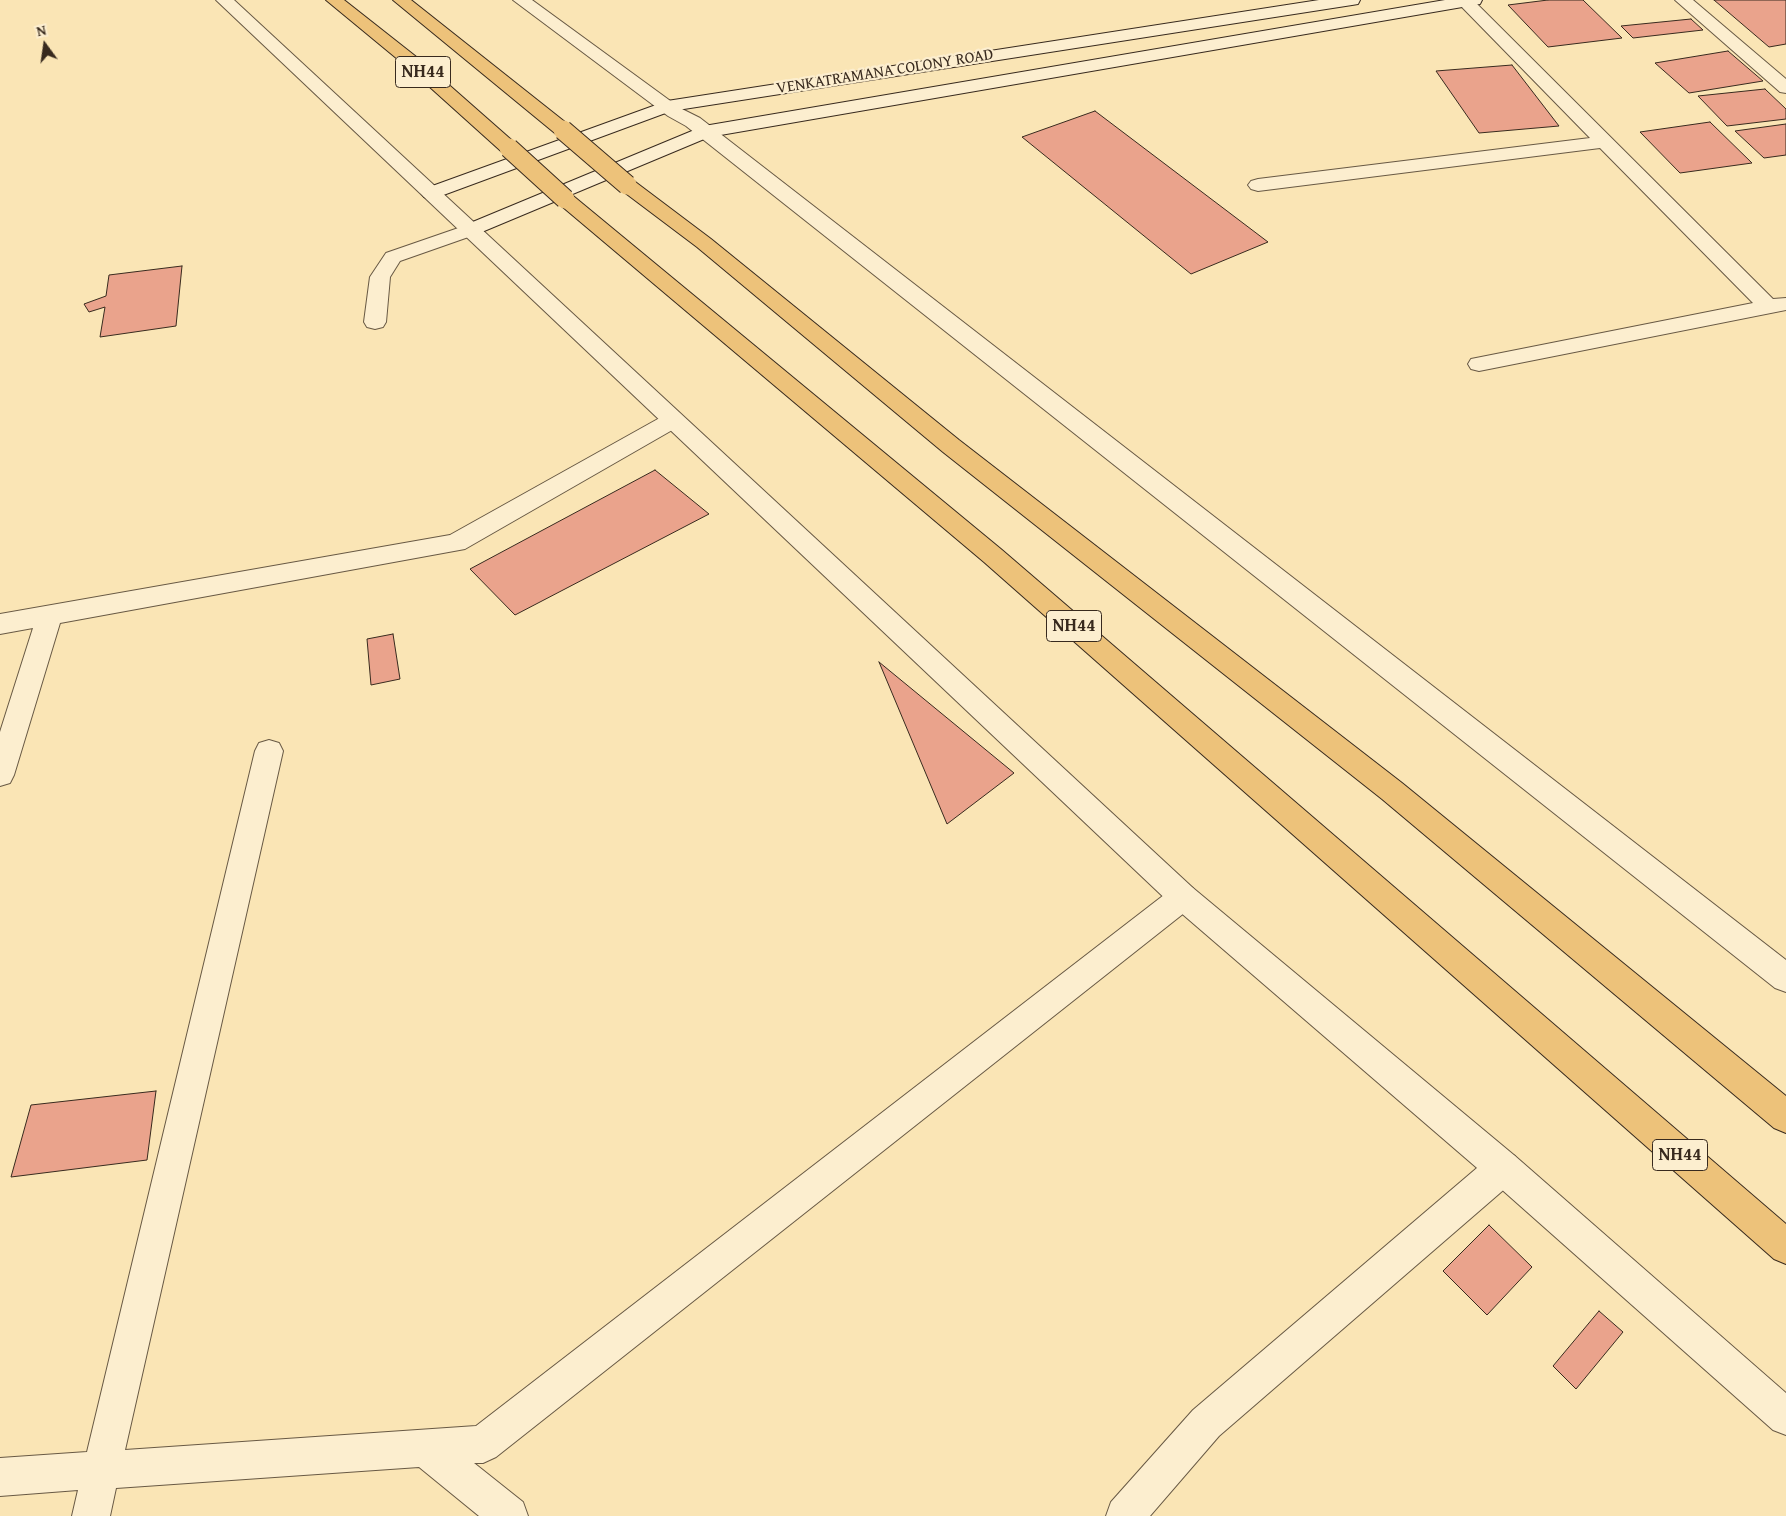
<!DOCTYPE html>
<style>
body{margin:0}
#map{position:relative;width:1786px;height:1516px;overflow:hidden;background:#fae5b5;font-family:"Gentium Book Plus",serif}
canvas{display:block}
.north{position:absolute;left:20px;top:20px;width:50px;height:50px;-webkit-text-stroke:4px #fceecf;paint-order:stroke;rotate:346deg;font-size:14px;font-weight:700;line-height:20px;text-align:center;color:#382a1e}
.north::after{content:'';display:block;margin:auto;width:18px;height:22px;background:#382a1e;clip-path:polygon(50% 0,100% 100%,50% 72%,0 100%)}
</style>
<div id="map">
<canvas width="1786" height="1516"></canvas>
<div class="north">N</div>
</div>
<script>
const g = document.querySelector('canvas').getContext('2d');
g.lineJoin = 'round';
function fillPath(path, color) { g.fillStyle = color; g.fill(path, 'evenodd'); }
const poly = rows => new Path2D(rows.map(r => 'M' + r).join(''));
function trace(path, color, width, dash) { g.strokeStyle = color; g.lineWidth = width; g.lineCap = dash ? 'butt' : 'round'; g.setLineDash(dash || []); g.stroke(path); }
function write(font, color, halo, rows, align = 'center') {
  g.font = font + ' "Gentium Book Plus",serif'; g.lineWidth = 4.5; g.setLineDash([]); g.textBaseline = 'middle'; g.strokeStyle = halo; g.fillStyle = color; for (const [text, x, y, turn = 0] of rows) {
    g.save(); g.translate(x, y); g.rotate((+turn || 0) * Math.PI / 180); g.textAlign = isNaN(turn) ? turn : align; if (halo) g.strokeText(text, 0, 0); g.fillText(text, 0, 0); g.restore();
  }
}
const building = poly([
 [1548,0,1583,0,1622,38,1548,47,1508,5,1548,0],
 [1714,0,1786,0,1786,44,1769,47,1714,0],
 [1691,19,1703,30,1633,38,1621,26,1691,19],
 [1728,51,1763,81,1689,93,1655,63,1728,51],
 [1512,65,1559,126,1479,133,1436,71,1512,65],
 [1765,89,1786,109,1786,119,1727,126,1698,96,1765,89],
 [1095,111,1268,242,1191,274,1022,137,1095,111],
 [1710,122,1752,163,1680,173,1640,132,1710,122],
 [1786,124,1786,155,1764,158,1735,131,1786,124],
 [182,266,176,326,100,337,105,307,89,312,84,304,106,296,109,275,182,266],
 [655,470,709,514,515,615,470,569,655,470],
 [393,634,400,679,371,685,367,639,393,634],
 [879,662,1014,773,947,824,879,662],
 [156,1091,147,1160,11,1177,31,1105,156,1091],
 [1489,1225,1532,1267,1487,1315,1443,1271,1489,1225],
 [1599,1311,1623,1332,1576,1389,1553,1366,1599,1311]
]);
fillPath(building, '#eaa38c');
trace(building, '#382a1e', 1);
const minor = poly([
 [1455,0,1473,0,1773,299,1786,298,1786,310,1479,371,1471,369,1468,364,1471,359,1753,303,1600,148,1258,191,1251,189,1248,185,1251,181,1258,179,1590,138,1455,0],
 [1675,0,1693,0,1786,79,1786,93,1780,92,1675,0],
 [470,224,477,226,480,230,477,234,400,261,390,277,386,322,383,327,375,329,367,327,364,322,370,277,386,253,470,224],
 [673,412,681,415,684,420,681,425,465,549,60,623,14,775,10,783,0,786,0,732,33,628,0,634,0,614,450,535,665,415,673,412],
 [269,740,279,743,283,751,125,1450,476,1426,1173,888,1183,884,1193,888,1198,897,1193,906,496,1457,483,1463,474,1463,523,1502,528,1516,479,1516,419,1467,116,1488,110,1516,72,1516,78,1490,0,1496,0,1458,87,1452,255,751,259,743,269,740],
 [1503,1151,1515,1156,1520,1168,1515,1180,1219,1436,1150,1516,1106,1516,1111,1502,1193,1410,1491,1156,1503,1151]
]);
const tertiary = poly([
 [216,0,234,0,1193,888,1515,1156,1786,1393,1786,1435,1773,1430,1491,1180,1173,906,216,0],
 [513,0,532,0,680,108,700,118,1786,960,1786,992,1775,988,686,126,668,116,513,0]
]);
const secondary = poly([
 [1319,0,1360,0,1358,4,1352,5,671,111,438,197,431,199,424,197,421,193,424,189,667,101,1319,0],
 [1445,0,1482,0,1480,4,1474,5,709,137,477,234,470,236,463,234,460,230,463,226,704,126,1445,0]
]);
const trunk = poly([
 [326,0,344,0,424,63,516,144,518,148,516,152,509,154,502,152,412,71,326,0],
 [393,0,411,0,570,126,572,130,570,134,563,136,556,134,393,0],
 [627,179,634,181,711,239,959,440,1402,783,1786,1096,1786,1133,1774,1128,1382,799,943,452,697,247,620,189,617,185,620,181,627,179],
 [565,193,572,195,1002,550,1786,1224,1786,1264,1774,1259,984,562,558,203,555,199,558,195,565,193]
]);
trace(minor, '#685944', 2);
trace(tertiary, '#685944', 2);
trace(secondary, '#382a1e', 2);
trace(trunk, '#382a1e', 2);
fillPath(minor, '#fceecf');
fillPath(tertiary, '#fceecf');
fillPath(secondary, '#fceecf');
fillPath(trunk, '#edc27a');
const trunkBridge = poly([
 [563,130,627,185],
 [509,148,565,199]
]);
trace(trunkBridge, '#382a1e', 21, []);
trace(trunkBridge, '#edc27a', 19);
write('16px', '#382a1e', '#fceecf', [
 ["VENKATRAMANA COLONY ROAD",885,72,-9]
]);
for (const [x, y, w] of [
 [423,72,55],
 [1074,626,55],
 [1680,1155,55]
]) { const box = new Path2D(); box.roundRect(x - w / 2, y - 15.5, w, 31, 4); g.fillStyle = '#fceecf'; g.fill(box); trace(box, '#382a1e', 1); }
write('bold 18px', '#382a1e', null, [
 ["NH44",423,72],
 ["NH44",1074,626],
 ["NH44",1680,1155]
]);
</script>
